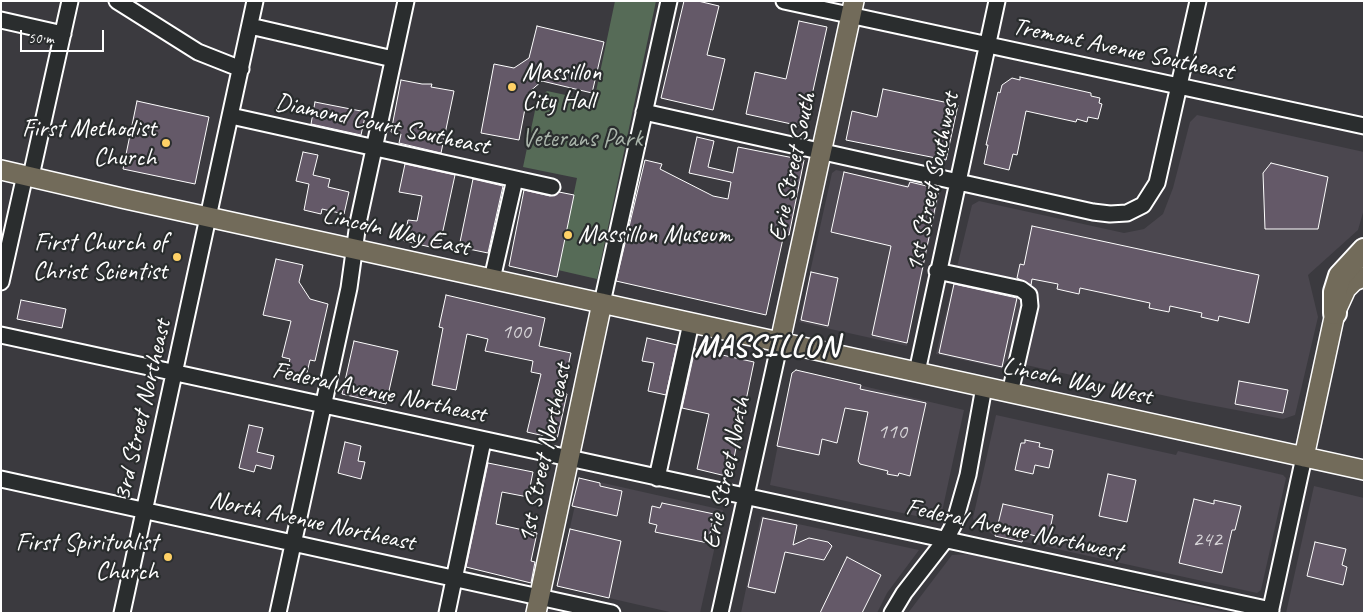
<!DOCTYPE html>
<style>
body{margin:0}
#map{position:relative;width:1365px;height:614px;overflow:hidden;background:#3b3a3f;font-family:Caveat,sans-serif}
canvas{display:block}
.frame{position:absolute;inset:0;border:2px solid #fff;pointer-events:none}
.scale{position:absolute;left:20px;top:30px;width:84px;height:22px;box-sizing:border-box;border:2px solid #fff;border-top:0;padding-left:6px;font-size:15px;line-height:18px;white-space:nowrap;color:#fff;-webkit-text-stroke:4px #2a2d2e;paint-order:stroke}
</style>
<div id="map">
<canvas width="1365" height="614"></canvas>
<div class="frame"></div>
<div class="scale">50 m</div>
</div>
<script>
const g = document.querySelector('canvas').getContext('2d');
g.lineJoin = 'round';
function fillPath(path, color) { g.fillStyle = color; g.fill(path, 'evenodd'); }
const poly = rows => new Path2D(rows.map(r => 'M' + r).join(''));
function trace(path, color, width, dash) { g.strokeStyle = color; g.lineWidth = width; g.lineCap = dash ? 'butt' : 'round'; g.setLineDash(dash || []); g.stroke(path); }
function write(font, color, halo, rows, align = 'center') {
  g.font = font + ' Caveat,sans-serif'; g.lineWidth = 4.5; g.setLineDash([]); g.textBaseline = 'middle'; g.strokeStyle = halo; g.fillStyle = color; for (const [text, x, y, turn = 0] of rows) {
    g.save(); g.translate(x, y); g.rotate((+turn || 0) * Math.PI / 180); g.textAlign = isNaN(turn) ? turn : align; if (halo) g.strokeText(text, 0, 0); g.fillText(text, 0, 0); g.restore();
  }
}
fillPath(poly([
 [1197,115,1364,152,1364,209,1358,230,1308,275,1318,317,1295,415,1283,419,1189,401,1026,365,1003,369,936,354,972,205,979,201,1124,233,1144,229,1163,214,1173,188,1190,122],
 [836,170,907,185,909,181,941,188,907,346,799,322,832,173],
 [796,370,964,410,940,521,770,485,792,373],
 [996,415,1176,455,1178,451,1283,475,1286,478,1261,590,1257,593,993,535,974,521,973,518],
 [581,478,723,510,700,613,674,613,557,586],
 [1314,486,1364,498,1364,613,1286,613],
 [761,516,919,550,887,593,877,613,741,613],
 [969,554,1230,613,908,613,952,555]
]), '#4b474f');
fillPath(poly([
 [615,1,656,1,597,279,558,270,577,178,523,167,537,101,547,91,594,101]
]), '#566b57');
const building = poly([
 [684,1,698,1,719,6,707,55,725,59,713,110,661,98,684,1],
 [799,21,827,27,805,127,746,114,755,72,786,79,799,21],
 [537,26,604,42,592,93,542,81,528,93,519,140,481,133,494,64,514,68,529,58,537,26],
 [1020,77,1091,93,1091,96,1100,98,1099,103,1102,104,1098,119,1088,117,1087,122,1077,119,1076,122,1026,111,1017,155,1013,154,1009,170,984,164,988,145,986,145,998,92,1000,93,1002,85,1012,78,1020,80,1020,77],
 [401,80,422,84,432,84,431,87,454,91,441,153,399,143,401,134,391,132,401,80],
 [883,89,958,105,946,160,846,140,852,111,877,117,883,89],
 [137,101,209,117,195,184,123,169,137,101],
 [315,102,366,112,361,135,311,124,315,102],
 [697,137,714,141,708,167,733,173,738,147,804,160,789,235,784,234,766,315,616,281,645,160,662,164,660,169,713,196,728,199,731,182,689,173,697,137],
 [303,152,318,155,313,175,330,179,328,187,349,192,344,214,322,209,321,214,304,210,309,184,296,181,303,152],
 [1271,163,1328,177,1318,229,1265,229,1263,173,1271,163],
 [405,164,455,175,439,249,404,241,408,220,417,221,422,196,399,192,405,164],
 [844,172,908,187,910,182,939,189,907,343,872,335,891,246,831,232,844,172],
 [473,179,503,186,488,253,459,247,473,179],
 [524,190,550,196,559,192,574,195,557,277,509,266,524,190],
 [1032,226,1259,275,1249,323,1219,316,1218,321,1201,317,1202,313,1170,306,1169,312,1149,308,1150,303,1080,288,1079,294,1057,289,1058,284,1032,279,1031,285,1017,278,1020,264,1024,265,1032,226],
 [276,259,303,265,299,282,310,299,328,304,315,361,310,360,305,381,286,375,290,359,282,357,291,321,263,315,276,259],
 [811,272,838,278,828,326,801,320,811,272],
 [954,284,1017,298,1002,367,939,353,954,284],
 [446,295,545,318,539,346,571,353,562,393,567,394,557,439,527,432,541,374,531,372,533,361,485,351,488,339,467,334,456,390,432,385,443,328,439,327,446,295],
 [21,300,66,309,62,328,17,319,21,300],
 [647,338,677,345,666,395,648,391,654,363,642,361,647,338],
 [354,341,398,351,386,404,342,394,354,341],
 [695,349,754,362,730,477,697,469,709,414,682,408,695,349],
 [796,370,861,385,860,389,926,403,910,476,899,473,898,476,887,474,888,471,860,464,858,461,868,412,845,408,837,443,822,439,819,455,777,446,792,373,796,370],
 [1239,381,1288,390,1283,413,1235,404,1239,381],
 [249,425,263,428,257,452,274,456,271,469,256,465,254,472,239,468,249,425],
 [1025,440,1040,443,1039,447,1053,450,1049,468,1035,465,1033,474,1015,470,1021,443,1025,443,1025,440],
 [345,442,361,446,358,461,365,462,361,479,338,473,345,442],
 [488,463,533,472,528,497,502,492,496,524,537,533,531,561,535,562,531,583,466,567,488,463],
 [1108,474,1136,480,1127,522,1099,516,1108,474],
 [579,478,600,483,600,486,622,491,617,516,572,506,579,478],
 [1194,499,1214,504,1214,500,1241,506,1235,530,1232,530,1222,573,1179,563,1194,499],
 [662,503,714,514,708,543,655,532,657,525,649,523,652,506,660,508,662,503],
 [1003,504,1053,515,1048,539,1024,533,1022,542,995,536,1003,504],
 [763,518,797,525,793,545,809,538,828,542,832,546,824,560,785,552,775,593,748,587,763,518],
 [570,529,621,541,609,598,557,586,570,529],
 [1315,542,1346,549,1342,565,1347,567,1343,585,1307,576,1315,542],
 [847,557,881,575,862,613,820,613,847,557]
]);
fillPath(building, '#645968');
trace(building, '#fff', 1);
const minor = poly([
 [117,1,198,52,241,69],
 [784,1,1364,126],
 [1,20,63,34],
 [250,26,393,59],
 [644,112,1093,212,1110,214,1127,213,1143,205,1157,183,1198,1],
 [231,116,552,187],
 [31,176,70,1],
 [937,271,1021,289,1029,295,1030,306,1010,393],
 [492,279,515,179],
 [1,282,25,175],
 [602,303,669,1],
 [1,335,1271,610],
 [917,372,997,1],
 [657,478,691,323],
 [1,479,612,613],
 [122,613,255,1],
 [278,613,349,288,358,223,406,1],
 [447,613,483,441],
 [720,613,780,342],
 [892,613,904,593,946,539,954,524,968,475,984,387],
 [1270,613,1304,457]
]);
const major = poly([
 [1,170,126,199,1364,470],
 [780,342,854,1],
 [1304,457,1335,313,1346,289,1354,281,1364,277],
 [536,613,602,303]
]);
const highway = poly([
 [1335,313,1335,292,1340,276,1364,250]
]);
trace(minor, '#fff', 19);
trace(major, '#fff', 22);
trace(highway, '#fff', 26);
trace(minor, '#2a2d2e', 15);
trace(major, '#726b5a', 19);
trace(highway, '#726b5a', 22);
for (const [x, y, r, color] of [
 [512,87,5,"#ffd166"],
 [166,143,5,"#ffd166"],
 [568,235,5,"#ffd166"],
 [177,257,5,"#ffd166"],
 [168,557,5,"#ffd166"]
]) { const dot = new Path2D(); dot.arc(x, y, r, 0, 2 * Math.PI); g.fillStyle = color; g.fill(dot); trace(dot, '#2a2d2e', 2); }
write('22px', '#d8d6d9', null, [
 ["100",516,332],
 ["110",892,432],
 ["242",1207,540]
]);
write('25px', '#fff', '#2a2d2e', [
 ["Tremont Avenue Southeast",1123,50,12],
 ["Diamond Court Southeast",382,125,12],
 ["Erie Street South",793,167,-78],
 ["1st Street Southwest",933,182,-78],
 ["Lincoln Way East",396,232,13],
 ["Lincoln Way West",1077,382,12],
 ["Federal Avenue Northeast",379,393,12],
 ["3rd Street Northeast",143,410,-77],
 ["1st Street Northeast",545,453,-78],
 ["Erie Street North",727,473,-78],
 ["North Avenue Northeast",312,522,12],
 ["Federal Avenue Northwest",1014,530,12]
]);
write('25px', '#fff', '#2a2d2e', [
 ["Massillon",522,73,"left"],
 ["City Hall",522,102,"left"],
 ["First Methodist",156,129],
 ["Church",156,158],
 ["Massillon Museum",578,235,"left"],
 ["First Church of",167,243],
 ["Christ Scientist",167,272],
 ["First Spiritualist",158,543],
 ["Church",158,572]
], 'right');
write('25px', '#aab5ab', '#2a2d2e', [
 ["Veterans Park",582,139]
]);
g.letterSpacing = '1px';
write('bold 30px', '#fff', '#2a2d2e', [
 ["MASSILLON",767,348]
]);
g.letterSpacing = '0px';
</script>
